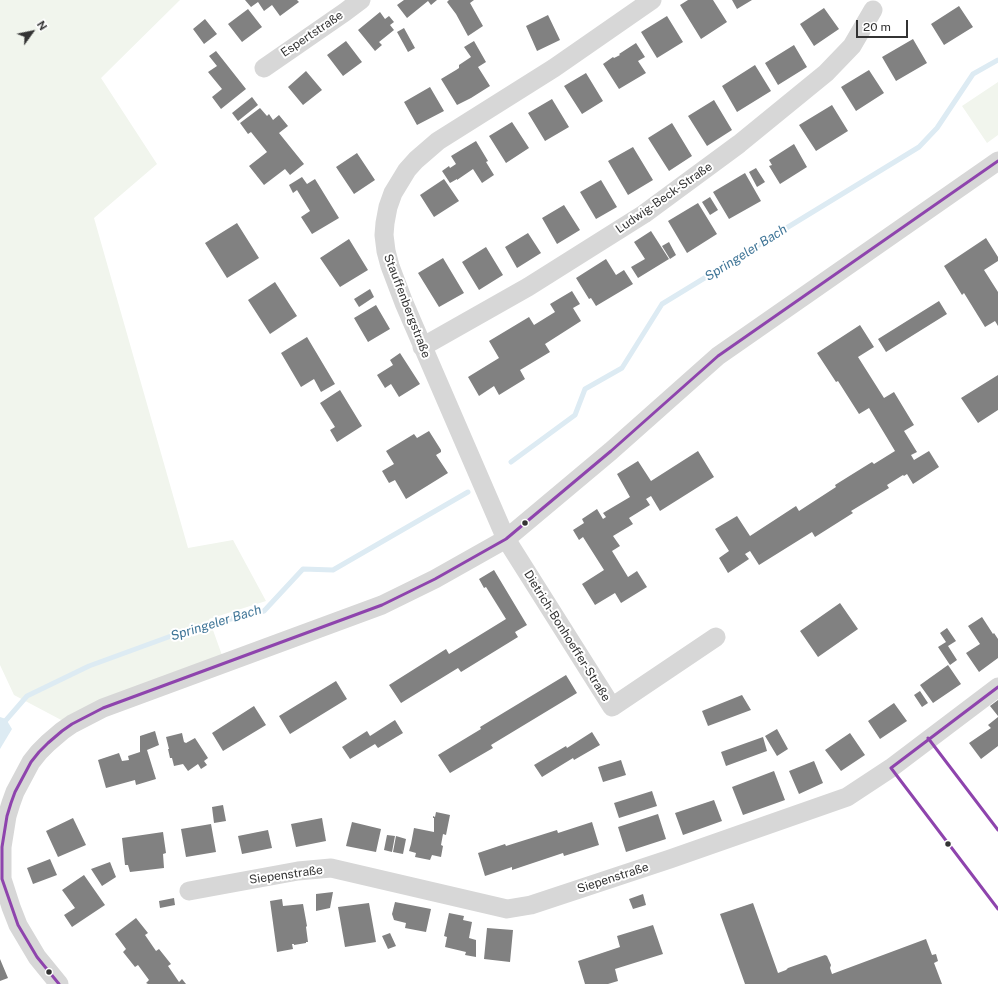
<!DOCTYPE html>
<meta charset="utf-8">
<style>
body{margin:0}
#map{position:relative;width:998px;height:984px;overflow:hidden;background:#fff;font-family:"Public Sans",sans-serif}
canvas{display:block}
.north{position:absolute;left:12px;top:12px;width:40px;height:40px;-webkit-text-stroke:3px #fff;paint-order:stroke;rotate:57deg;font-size:11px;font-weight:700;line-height:16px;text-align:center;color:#333}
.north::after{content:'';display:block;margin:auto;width:14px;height:18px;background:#333;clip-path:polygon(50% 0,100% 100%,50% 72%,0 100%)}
.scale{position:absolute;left:856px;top:20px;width:52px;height:18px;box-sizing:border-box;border:2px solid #333;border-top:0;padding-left:5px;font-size:12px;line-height:14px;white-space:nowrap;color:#333;-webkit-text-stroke:3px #fff;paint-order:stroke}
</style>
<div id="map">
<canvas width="998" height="984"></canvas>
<div class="north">N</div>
<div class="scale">20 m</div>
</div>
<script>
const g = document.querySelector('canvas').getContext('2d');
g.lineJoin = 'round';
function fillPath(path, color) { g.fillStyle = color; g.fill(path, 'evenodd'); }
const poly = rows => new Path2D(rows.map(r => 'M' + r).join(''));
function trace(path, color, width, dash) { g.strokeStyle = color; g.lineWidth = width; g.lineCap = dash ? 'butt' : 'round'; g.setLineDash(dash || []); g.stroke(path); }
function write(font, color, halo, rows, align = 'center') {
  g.font = font + ' "Public Sans",sans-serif'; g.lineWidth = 4; g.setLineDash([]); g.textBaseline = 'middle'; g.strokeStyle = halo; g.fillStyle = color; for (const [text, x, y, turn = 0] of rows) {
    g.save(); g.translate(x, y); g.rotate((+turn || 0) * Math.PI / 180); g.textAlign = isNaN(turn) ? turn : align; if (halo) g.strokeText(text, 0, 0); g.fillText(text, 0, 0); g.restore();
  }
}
fillPath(poly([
 [0,0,180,0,101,78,157,164,94,218,188,548,233,540,266,601,209,619,223,658,65,722,14,695,0,665],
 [998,82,998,135,987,143,962,106]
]), '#f1f5ed');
fillPath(poly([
 [0,717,6,719,12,729,0,749]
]), '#ddebf3');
trace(poly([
 [511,462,575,415,585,389,622,368,662,304,919,147,937,128,973,74,998,60],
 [0,727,27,696,89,666,193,628,264,611,303,569,333,570,468,492]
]), '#ddebf3', 5);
fillPath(poly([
 [245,0,297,0,299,2,280,16,272,5,264,11,258,2,251,7],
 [404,0,437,0,431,5,428,1,407,18,397,5],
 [449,0,474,0,470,3,483,26,468,36,456,14,447,2],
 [688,0,713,0,727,22,701,39,680,5],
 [732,0,752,0,737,9],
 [959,6,973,27,944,45,931,24],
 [824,8,839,29,814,46,800,24],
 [248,9,262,27,242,42,228,24],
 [380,12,385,19,389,16,394,22,390,25,394,30,379,42,382,45,375,51,358,30],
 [548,15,560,40,537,51,526,26],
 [667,16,683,42,657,58,641,32],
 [205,19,217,34,204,44,193,29],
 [404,28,415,48,408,52,397,32],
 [913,39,927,63,896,81,882,57],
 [346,41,362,62,343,76,327,55],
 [474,41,486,62,478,67,490,86,471,98,457,105,441,79,456,70,459,68,459,65,471,57,464,47],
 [636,43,645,57,638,61,646,73,619,89,603,64,613,57,614,58,620,55,619,54],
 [794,45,807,67,778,85,765,63],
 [216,51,246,89,221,109,212,97,222,89,208,72,217,66,209,56],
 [755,65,771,91,737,112,722,86],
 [869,70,884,93,856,111,841,87],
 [306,71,322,90,303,105,288,87],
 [586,73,603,101,582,114,564,86],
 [430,87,444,111,417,125,404,102],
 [252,97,258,105,238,121,232,113],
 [552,99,569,127,545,141,528,113],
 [714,100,732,130,707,146,688,116],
 [832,105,848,131,816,151,799,125],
 [260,108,267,116,269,114,273,120,279,115,288,126,279,133,304,164,290,175,285,169,264,185,249,166,267,152,251,132,248,134,240,123],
 [512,122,529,148,506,163,489,136],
 [672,123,692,156,669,171,648,138],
 [476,141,488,161,486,162,494,175,482,183,473,169,457,180,457,179,450,183,442,171,449,166,450,168,456,164,451,156],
 [794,144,807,167,780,184,769,166,772,165,769,160],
 [633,147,653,180,628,195,608,161],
 [357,153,375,180,354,194,336,167],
 [756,168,765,182,757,187,749,172],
 [745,173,761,201,729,219,713,192],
 [302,177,307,184,315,179,339,218,312,234,301,217,310,211,297,190,293,193,289,185],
 [444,179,459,201,434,217,420,195],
 [601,180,617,207,596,219,580,192],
 [710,197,718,210,710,215,702,202],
 [698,203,717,234,687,253,668,221],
 [564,205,580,230,557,244,542,218],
 [237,223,259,258,227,278,205,243],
 [651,231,669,259,638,278,631,267,645,259,634,242],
 [528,233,541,253,517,268,505,247],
 [986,238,998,257,998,261,984,270,998,292,998,326,995,321,985,327,964,293,962,295,944,266],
 [349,239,368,270,340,287,320,258],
 [669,242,676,255,670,259,662,246],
 [486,247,503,275,479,290,462,262],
 [443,258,464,293,439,307,418,273],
 [606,259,616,275,624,270,633,284,596,306,591,298,589,299,576,278],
 [275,282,297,316,270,334,248,300],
 [370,289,374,297,359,307,354,299],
 [572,291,580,304,573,308,581,321,545,344,550,352,520,370,525,379,499,395,494,386,479,396,468,377,499,358,489,341,529,317,534,325,555,312,550,304],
 [939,301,947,314,886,352,878,339],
 [376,305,390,329,368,342,354,318],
 [860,325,874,347,858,357,884,398,894,392,914,425,904,431,917,452,911,455,914,460,929,451,939,467,913,484,907,474,904,476,903,475,887,485,889,488,851,511,853,513,815,537,812,532,759,565,750,551,745,554,749,559,728,573,719,558,729,551,715,529,737,516,750,536,796,506,799,511,836,487,835,485,851,475,872,462,874,464,895,451,869,408,859,414,838,381,836,382,817,353],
 [307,337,335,384,321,392,314,379,301,387,281,353],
 [400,353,420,384,399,397,391,384,385,388,377,375,393,365,390,360],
 [998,375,998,410,978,423,961,398],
 [340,390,362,426,337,442,330,430,335,427,320,403],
 [429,431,441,450,441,452,436,455,448,473,406,499,395,480,389,483,382,471,394,464,386,451,414,434,417,438],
 [698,451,714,477,660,511,651,496,646,499,650,505,629,518,633,524,613,536,620,546,612,551,628,577,637,571,647,587,621,603,615,593,595,605,582,584,604,570,583,537,579,540,573,530,584,523,582,519,597,509,603,519,606,517,603,513,630,497,617,474,638,461,651,481],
 [494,570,527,625,515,632,518,637,461,672,458,668,401,703,389,685,446,649,449,654,506,619,486,587,484,588,479,579],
 [840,603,858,629,818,657,800,631],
 [982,617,993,634,994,633,998,639,998,658,979,672,966,653,980,644,968,626],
 [947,628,956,641,948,646,957,660,950,665,938,647,946,642,940,633],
 [948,665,961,684,933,703,920,685],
 [566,675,577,693,491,745,493,748,450,773,438,755,481,729,480,727],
 [336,681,347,699,290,734,279,716],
 [920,691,928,703,922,707,914,695],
 [742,695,751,710,708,726,702,711],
 [998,700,998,716,990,706],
 [894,703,907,721,880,739,868,721],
 [254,706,266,725,223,751,212,733],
 [998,717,998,746,981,759,969,743,991,728,988,725],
 [395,720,403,733,378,748,375,744,350,759,342,747,367,731,370,736],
 [777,729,788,749,777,756,765,736],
 [155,731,159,745,147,750,156,779,136,785,135,780,106,788,98,760,119,753,122,761,129,760,128,756,140,752,140,736],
 [592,732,600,745,574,760,573,758,542,777,534,765,566,746,567,748],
 [182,733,184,742,186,743,195,738,208,758,204,761,207,765,201,769,198,764,188,771,183,764,174,766,172,758,170,758,168,749,169,749,166,737],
 [850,733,865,755,841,771,825,750],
 [763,737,767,751,726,766,721,752],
 [621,760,626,775,603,782,598,767],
 [814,761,823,783,799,794,789,771],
 [774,771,785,800,743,815,732,787],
 [652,791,657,806,619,818,614,803],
 [714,800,722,821,683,835,675,813],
 [223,805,226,821,214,823,212,807],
 [436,812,450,815,446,835,443,834,441,845,443,846,441,857,432,855,430,860,415,857,416,853,409,851,411,844,414,828,434,832,434,818,433,818,433,816,435,817],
 [658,814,666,839,626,852,618,827],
 [73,818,86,845,58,857,46,831],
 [322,818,326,841,296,847,291,824],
 [352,822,381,829,376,852,346,846],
 [592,822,599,845,564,856,563,853,512,870,512,867,485,876,478,853,505,844,506,846,557,830,558,833],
 [211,824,216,852,186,857,181,829],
 [268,830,272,848,242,854,238,836],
 [163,832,166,853,163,854,164,868,130,872,128,865,125,865,122,838],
 [387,835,395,836,392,852,384,850],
 [396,836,406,839,403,854,393,852],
 [50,859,57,875,33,884,27,868],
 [110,862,116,877,102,886,91,869],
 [84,875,105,905,72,927,64,915,75,908,62,890],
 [333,892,330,908,316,911,316,894],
 [643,894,646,905,633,909,629,899],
 [174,898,175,905,160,908,159,901],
 [282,899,283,906,303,904,307,926,306,927,308,942,306,942,306,943,294,945,294,944,292,944,293,949,277,952,270,901],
 [395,902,431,909,426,932,405,928,406,923,394,920,392,914],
 [369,903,376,942,345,947,338,907],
 [753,903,778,973,786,970,788,968,825,955,827,956,831,965,830,968,832,974,926,939,932,955,936,954,938,961,934,963,942,984,745,984,720,914],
 [449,913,464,916,463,920,472,922,469,938,476,940,476,957,465,955,466,952,445,947,447,937,444,936],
 [136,918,148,933,145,935,156,951,159,949,171,964,168,966,179,982,182,979,186,984,148,984,146,983,149,980,138,965,135,967,123,952,126,949,115,934],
 [653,925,663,954,615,969,618,981,608,984,585,984,578,961,620,947,617,936],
 [487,928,513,930,510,962,484,959],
 [390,933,396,946,388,949,382,936],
 [0,959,8,978,0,981]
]), '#818181');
trace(poly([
 [652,0,554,68,438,141,416,160,407,170,393,193,388,207,385,223,384,235,386,251,390,266,404,303,506,539,612,707,716,637],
 [264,68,345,12,361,0],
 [422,347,528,287,644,214,739,144,826,73,852,46,873,10],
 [189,891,298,871,331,868,507,909,531,905,670,859,847,797,891,768,998,687],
 [59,984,37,957,18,925,11,907,2,879,2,847,7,816,11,803,15,792,31,762,39,752,48,743,62,731,72,724,103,708,382,605,435,579,506,539,611,451,718,356,998,161]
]), '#d7d7d7', 19);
trace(poly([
 [998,687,891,768,998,909],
 [928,738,998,830],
 [59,984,37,957,18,925,2,879,2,847,7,816,11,803,15,792,31,762,39,752,48,743,62,731,72,724,103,708,382,605,435,579,506,539,611,451,718,356,998,161]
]), '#8e44ad', 3);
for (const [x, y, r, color] of [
 [525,523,3.5,"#333"],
 [948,844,3.5,"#333"],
 [49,972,3.5,"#333"]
]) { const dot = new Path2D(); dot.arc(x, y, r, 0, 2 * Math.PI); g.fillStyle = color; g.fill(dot); trace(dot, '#fff', 1.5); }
write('12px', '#333', '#fff', [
 ["Espertstraße",312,34,-34],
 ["Ludwig-Beck-Straße",664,198,-35],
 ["Stauffenbergstraße",407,306,69],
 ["Dietrich-Bonhoeffer-Straße",567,636,58],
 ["Siepenstraße",286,875,-8],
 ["Siepenstraße",613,878,-18]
]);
write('italic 13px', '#3f7597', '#fff', [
 ["Springeler Bach",746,253,-32],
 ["Springeler Bach",216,623,-17]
]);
</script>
